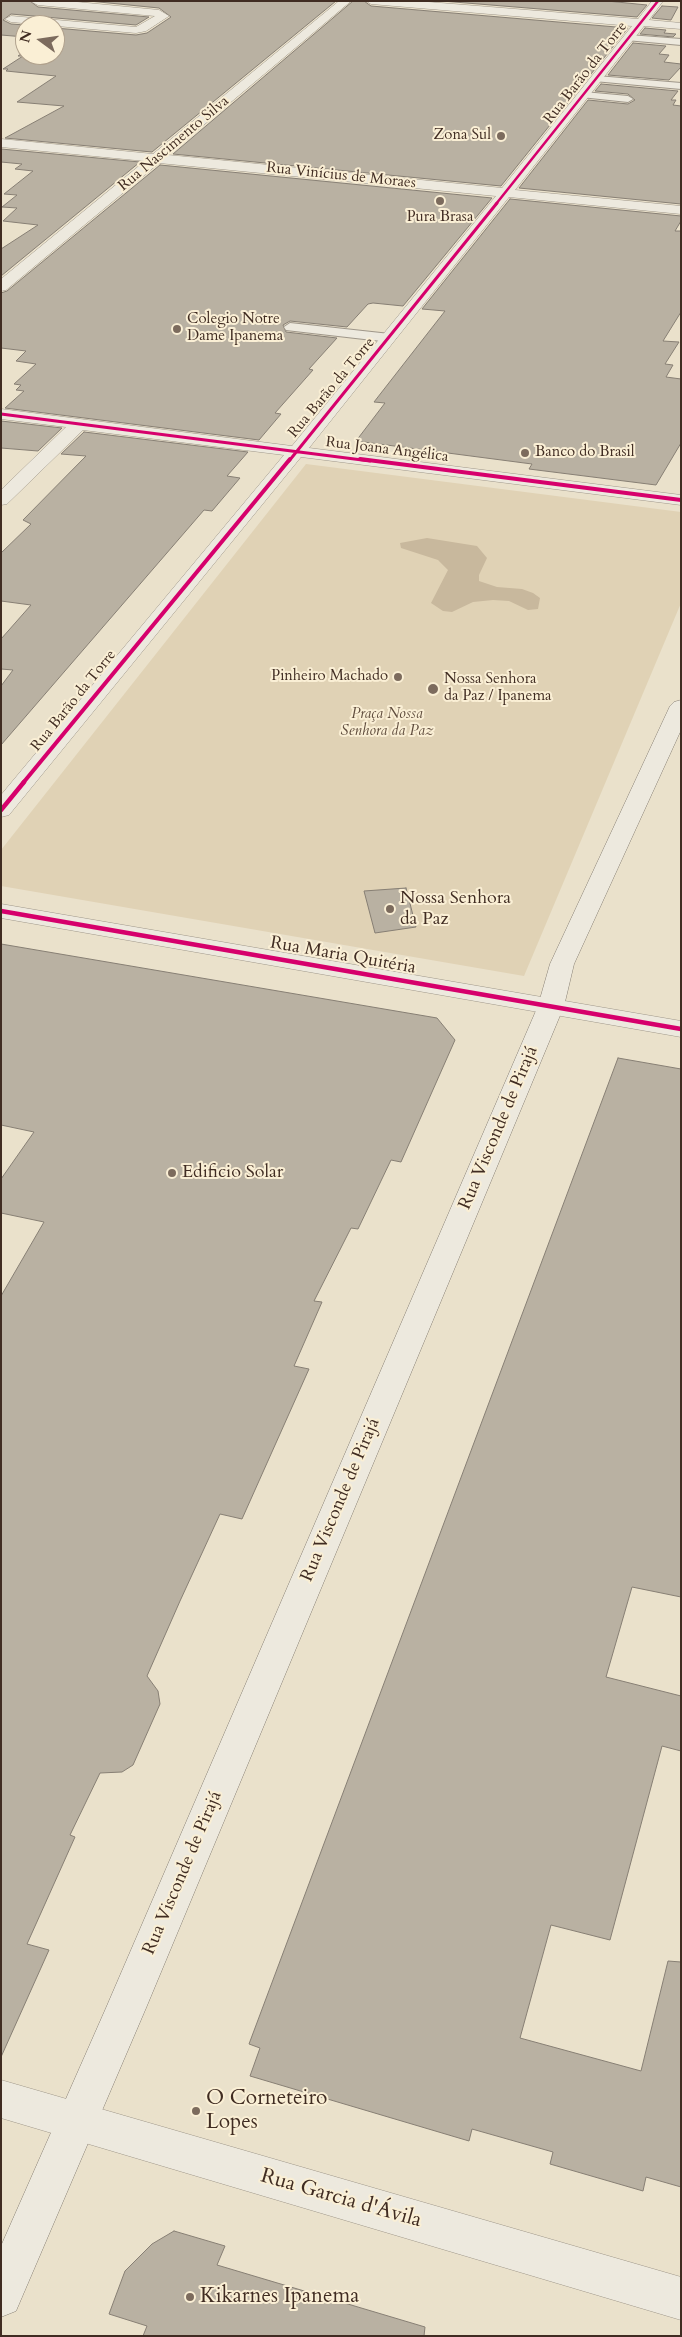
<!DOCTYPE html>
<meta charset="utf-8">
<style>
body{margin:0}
#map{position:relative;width:682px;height:2337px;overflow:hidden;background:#eae1cb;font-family:Cardo,serif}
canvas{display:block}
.frame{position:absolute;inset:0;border:2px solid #402c22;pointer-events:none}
.north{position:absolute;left:15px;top:15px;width:50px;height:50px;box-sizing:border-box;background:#faefd5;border:1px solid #b0a18d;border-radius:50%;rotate:284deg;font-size:14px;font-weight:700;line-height:20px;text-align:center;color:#402c22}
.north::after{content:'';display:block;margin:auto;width:18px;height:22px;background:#7c6b5d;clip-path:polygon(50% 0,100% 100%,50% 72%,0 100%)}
</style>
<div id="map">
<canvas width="682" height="2337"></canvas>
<div class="frame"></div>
<div class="north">N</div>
</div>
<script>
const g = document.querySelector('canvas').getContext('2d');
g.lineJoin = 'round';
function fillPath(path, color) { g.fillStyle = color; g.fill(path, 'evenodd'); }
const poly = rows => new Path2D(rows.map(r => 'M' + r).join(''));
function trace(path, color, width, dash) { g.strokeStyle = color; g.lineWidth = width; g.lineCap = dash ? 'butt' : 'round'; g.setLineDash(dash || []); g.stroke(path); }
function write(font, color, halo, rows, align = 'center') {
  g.font = font + ' Cardo,serif'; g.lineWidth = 4; g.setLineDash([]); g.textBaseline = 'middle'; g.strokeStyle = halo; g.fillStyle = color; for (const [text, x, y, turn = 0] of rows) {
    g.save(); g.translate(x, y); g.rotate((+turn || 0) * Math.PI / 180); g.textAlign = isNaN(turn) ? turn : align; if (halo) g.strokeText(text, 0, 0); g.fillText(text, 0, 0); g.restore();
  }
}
fillPath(poly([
 [306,464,681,512,681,603,524,976,1,886,1,850]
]), '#e0d2b5');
fillPath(poly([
 [427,538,477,546,487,558,479,575,479,581,497,587,522,589,533,593,540,598,538,609,528,610,509,601,493,600,473,602,452,612,443,611,431,603,448,570,438,560,401,548,400,543]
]), '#c8b89d');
const building = poly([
 [1,1,30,1,38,7,149,17,136,25,11,14,3,20,11,24,25,25,25,37,1,35,1,1],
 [89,1,336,1,152,152,5,138,64,106,17,102,56,76,6,71,8,69,3,69,23,56,18,56,25,51,25,55,55,55,55,28,136,35,147,33,171,17,159,8,89,1],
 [353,1,364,1,371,6,628,28,501,186,173,154,353,1],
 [442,1,607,1,647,5,637,17,442,1],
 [662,6,678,7,671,20,652,18,662,6],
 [645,28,666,30,664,33,676,34,673,37,640,34,645,28],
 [633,43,666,46,659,54,669,55,664,62,681,64,681,67,669,80,608,75,633,43],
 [601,84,678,91,671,100,676,100,673,105,681,106,681,204,519,188,588,100,628,104,635,100,628,94,595,91,601,84],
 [1,149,140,162,1,276,1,249,38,225,3,221,17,208,2,207,17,195,4,194,33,171,15,169,22,164,1,162,1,149],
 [160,165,492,198,403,306,373,303,368,304,347,327,290,321,283,325,286,332,337,338,309,369,313,370,275,413,281,414,259,440,5,408,24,391,16,390,21,385,14,384,36,364,16,361,26,351,1,348,1,293,7,291,160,165],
 [510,199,681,216,681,221,675,231,681,231,681,312,663,341,679,342,665,364,673,365,666,377,681,379,681,443,656,485,529,469,532,464,356,441,385,403,374,402,445,311,422,309,510,199],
 [1,421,62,428,38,451,1,448,1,421],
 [84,432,248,452,227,476,240,478,212,511,204,510,1,745,1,686,13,670,1,669,1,639,31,605,1,601,1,553,31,524,23,520,86,456,61,454,84,432],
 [406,888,416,927,375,933,364,891,406,888],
 [1,944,437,1018,455,1040,401,1162,391,1160,358,1229,351,1228,314,1301,322,1302,294,1366,309,1369,242,1519,220,1514,180,1601,147,1676,158,1691,160,1704,133,1765,122,1772,100,1773,70,1835,75,1837,27,1944,49,1950,1,2057,1,1296,44,1222,1,1213,1,1179,34,1132,1,1125,1,944],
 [618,1058,681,1069,681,1597,632,1587,606,1677,681,1696,681,1751,662,1746,610,1940,551,1925,520,2038,641,2071,668,1961,681,1962,681,2187,646,2177,643,2191,550,2164,553,2152,472,2129,469,2141,250,2076,260,2048,249,2044,618,1058],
 [174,2231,225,2246,217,2265,425,2327,424,2336,143,2336,147,2326,109,2314,125,2271,152,2244,174,2231]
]);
fillPath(building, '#b9b1a2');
trace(building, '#877f74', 1);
const lane = poly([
 [629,35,681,39,681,45,626,40,625,38,629,35],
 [597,76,681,83,681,89,594,81,592,79,597,76],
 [584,92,628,96,633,99,628,102,581,97,581,93,584,92],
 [290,323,390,334,396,338,390,342,286,330,284,327,290,323]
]);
const street = poly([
 [67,1,159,10,169,16,146,31,136,33,11,22,5,19,11,16,136,27,155,16,38,5,32,2,67,1],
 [339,1,351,1,168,155,502,188,632,26,371,4,366,1,416,1,638,19,652,1,663,1,649,20,681,23,681,29,644,26,515,190,681,206,681,214,509,197,309,448,681,495,681,505,301,457,9,815,1,817,1,795,284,455,83,430,7,504,1,505,1,490,66,427,1,419,1,409,292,446,496,196,159,163,6,290,1,291,1,279,145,161,1,147,1,139,153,154,339,1],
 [1,904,681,1021,681,1037,1,918,1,904],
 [1,2080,681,2277,681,2320,1,2118,1,2080]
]);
const secondary = poly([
 [681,700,681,730,574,964,564,1006,146,2008,16,2311,1,2317,1,2246,106,2008,538,1006,550,964,670,706,674,702,681,700]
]);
trace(lane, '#9f978a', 2);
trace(street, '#9f978a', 1);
trace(secondary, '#877f74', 1);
fillPath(lane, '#ede9de');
fillPath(street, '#ede9de');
fillPath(secondary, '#ede9de');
trace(poly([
 [496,204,658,1]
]), '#d6006c', 2.5);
trace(poly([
 [1,414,370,461],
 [289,461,497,203]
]), '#d6006c', 3);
trace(poly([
 [360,459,681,500],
 [23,783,290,459]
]), '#d6006c', 4);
trace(poly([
 [1,810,24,782],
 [1,911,681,1029]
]), '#d6006c', 4.5);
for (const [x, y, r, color] of [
 [501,136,5,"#7c6b5d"],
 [440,201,5,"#7c6b5d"],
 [177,329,5,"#7c6b5d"],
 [525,453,5,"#7c6b5d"],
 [398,677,5,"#7c6b5d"],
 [433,689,6,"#7c6b5d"],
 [390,909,5,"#7c6b5d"],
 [172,1173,5,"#7c6b5d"],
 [196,2111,5,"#7c6b5d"],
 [190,2297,5,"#7c6b5d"]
]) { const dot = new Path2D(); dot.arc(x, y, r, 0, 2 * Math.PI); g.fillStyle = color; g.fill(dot); trace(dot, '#faefd5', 2); }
write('15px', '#402c22', '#faefd5', [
 ["Rua Barão da Torre",586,73,-52],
 ["Rua Nascimento Silva",174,144,-40],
 ["Rua Vinícius de Moraes",341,176,6],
 ["Rua Barão da Torre",332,388,-50],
 ["Rua Joana Angélica",387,450,7],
 ["Rua Barão da Torre",74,701,-51]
]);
write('15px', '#402c22', '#faefd5', [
 ["Zona Sul",491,136,"right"],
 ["Pura Brasa",440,218,"center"],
 ["Colegio Notre",187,320],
 ["Dame Ipanema",187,337],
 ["Banco do Brasil",535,453],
 ["Pinheiro Machado",388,677,"right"],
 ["Nossa Senhora",444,680],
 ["da Paz / Ipanema",444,697]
], 'left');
write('italic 15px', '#5e4b3c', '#faefd5', [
 ["Praça Nossa",387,715],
 ["Senhora da Paz",387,732]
]);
write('18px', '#402c22', '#faefd5', [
 ["Nossa Senhora",400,899],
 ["da Paz",400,920],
 ["Edificio Solar",182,1173]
], 'left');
write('18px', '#402c22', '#faefd5', [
 ["Rua Maria Quitéria",343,956,10],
 ["Rua Visconde de Pirajá",499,1128,-67],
 ["Rua Visconde de Pirajá",341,1500,-67],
 ["Rua Visconde de Pirajá",183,1873,-67]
]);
write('21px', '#402c22', '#faefd5', [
 ["O Corneteiro",206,2099],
 ["Lopes",206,2123],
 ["Kikarnes Ipanema",200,2297]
], 'left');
write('21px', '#402c22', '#faefd5', [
 ["Rua Garcia d'Ávila",341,2199,16]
]);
</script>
